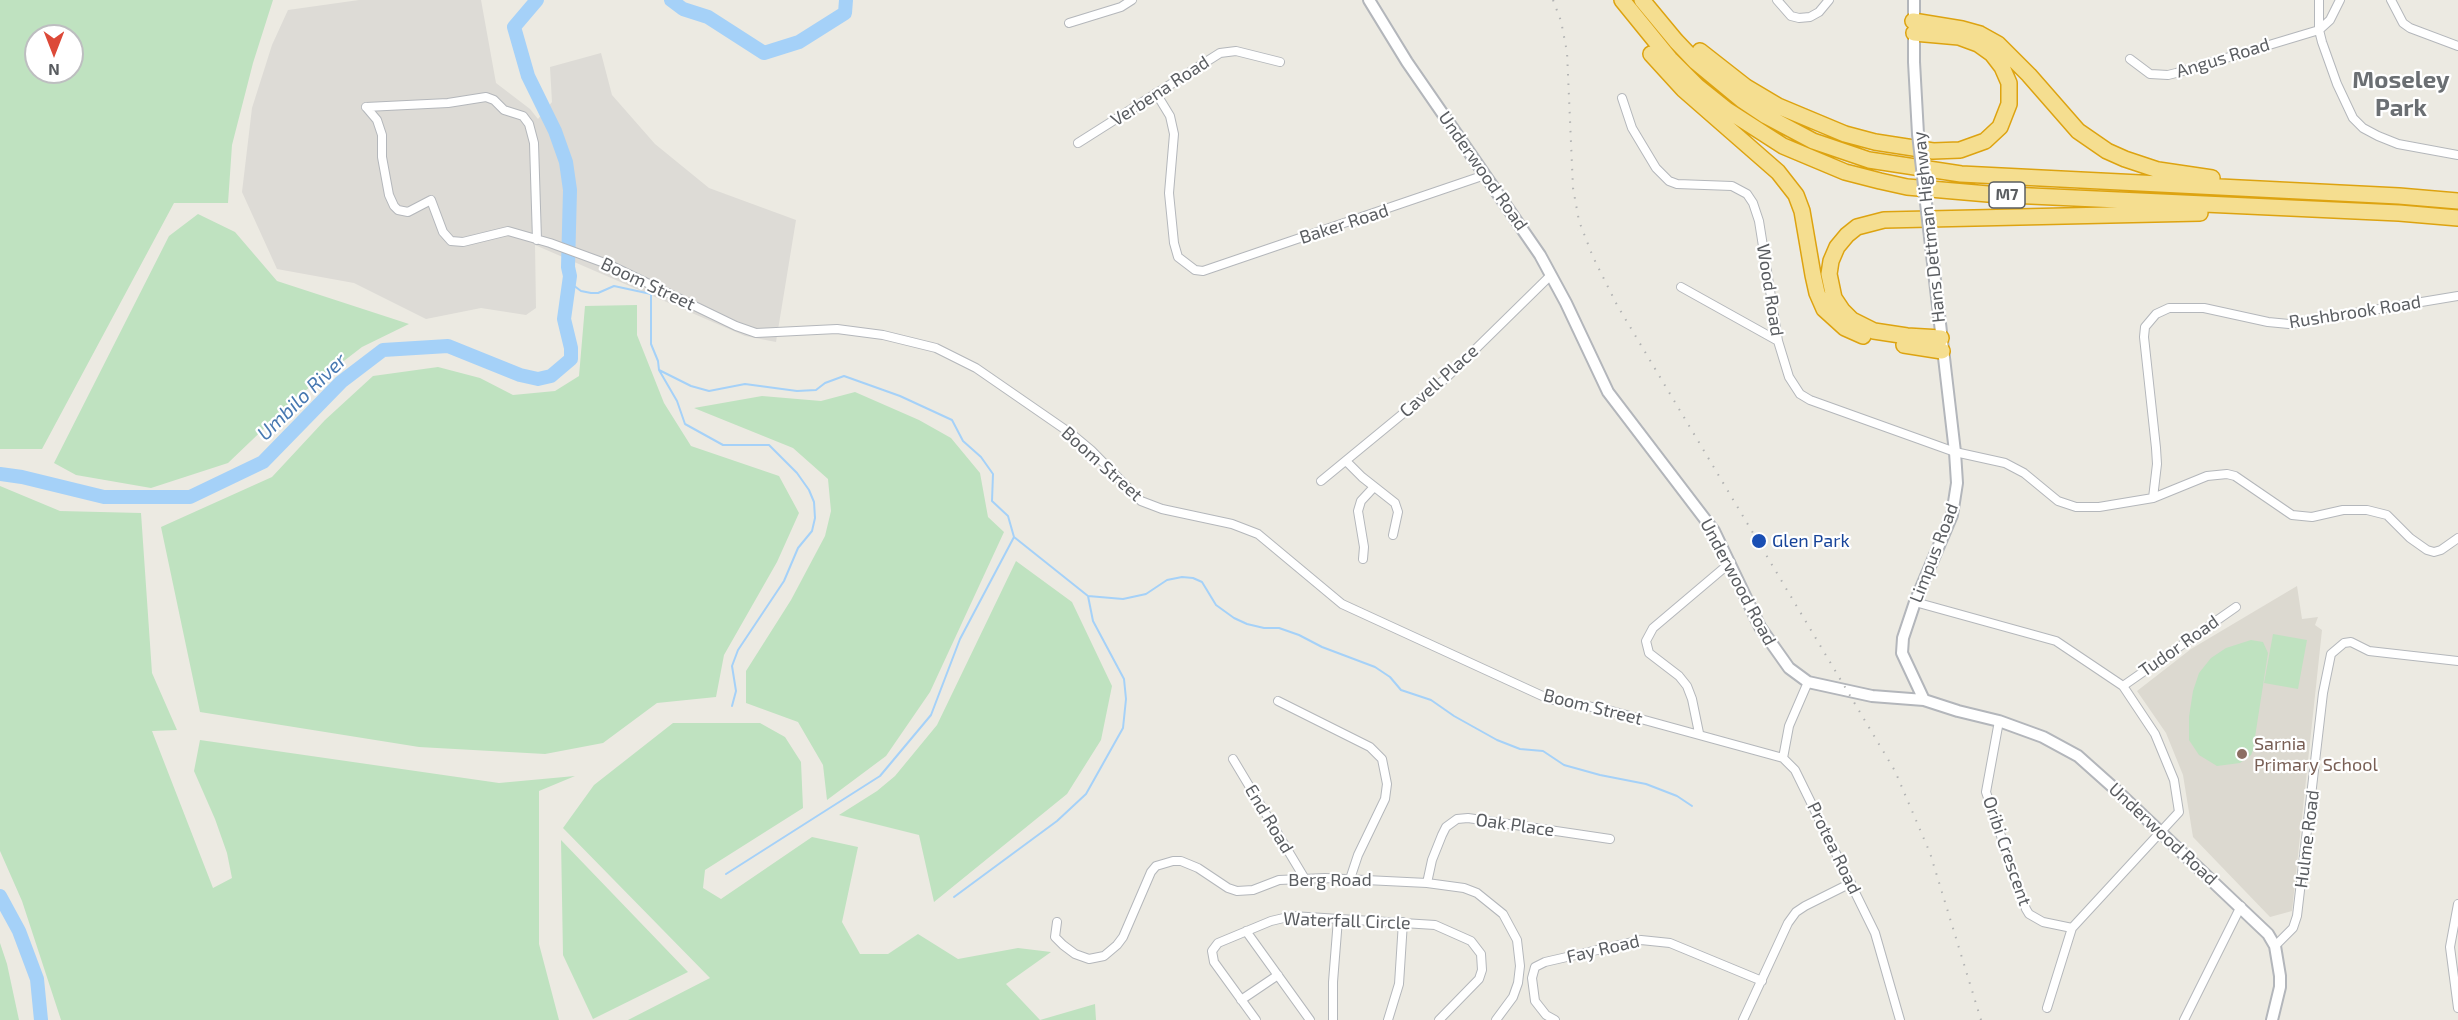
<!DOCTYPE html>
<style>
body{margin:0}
#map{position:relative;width:2458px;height:1020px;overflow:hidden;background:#eceae2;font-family:"Exo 2",sans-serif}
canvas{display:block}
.north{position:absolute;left:24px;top:24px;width:60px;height:60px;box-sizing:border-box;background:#fff;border:2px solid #bdbec0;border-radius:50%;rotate:180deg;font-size:16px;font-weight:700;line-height:24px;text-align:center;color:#5a5d61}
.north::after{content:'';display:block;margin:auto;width:21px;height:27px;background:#dc4938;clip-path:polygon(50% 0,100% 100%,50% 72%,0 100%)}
</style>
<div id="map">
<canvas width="2458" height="1020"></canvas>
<div class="north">N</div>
</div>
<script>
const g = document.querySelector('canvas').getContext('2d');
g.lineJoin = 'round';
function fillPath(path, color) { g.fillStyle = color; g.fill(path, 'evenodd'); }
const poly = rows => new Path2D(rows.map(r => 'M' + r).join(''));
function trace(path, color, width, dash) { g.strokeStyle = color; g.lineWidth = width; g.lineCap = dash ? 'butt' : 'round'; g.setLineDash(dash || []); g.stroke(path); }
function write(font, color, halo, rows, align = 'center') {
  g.font = font + ' "Exo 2",sans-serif'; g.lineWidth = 4.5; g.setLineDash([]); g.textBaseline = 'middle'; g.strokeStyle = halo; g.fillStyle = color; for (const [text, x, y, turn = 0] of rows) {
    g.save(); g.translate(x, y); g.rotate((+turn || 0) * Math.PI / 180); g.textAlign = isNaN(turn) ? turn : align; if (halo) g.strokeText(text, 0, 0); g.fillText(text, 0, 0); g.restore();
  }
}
fillPath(poly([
 [359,0,481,0,496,83,530,109,538,119,552,102,550,67,601,53,612,95,655,144,709,188,796,220,776,342,745,336,535,245,536,308,526,315,481,308,426,319,354,283,277,269,242,192,252,108,272,45,288,10]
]), '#dddbd6');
fillPath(poly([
 [2297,586,2302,619,2318,617,2315,625,2322,630,2292,911,2270,917,2193,837,2183,775,2166,733,2137,691,2191,649]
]), '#dcd9d0');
fillPath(poly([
 [0,0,273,0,253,63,232,145,228,203,174,203,42,449,0,449],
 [36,36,72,36,72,72,36,72],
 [198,214,235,232,277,281,409,324,362,347,297,397,228,463,151,488,76,475,54,463,169,236],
 [637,305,637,335,664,403,691,446,779,476,799,513,777,562,724,655,716,697,657,703,603,743,545,754,419,747,200,712,161,527,272,477,325,420,373,376,438,367,480,378,513,395,555,391,579,376,585,306],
 [855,392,919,420,951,438,980,473,988,517,1004,532,930,692,886,756,827,800,823,765,798,722,746,703,746,671,791,600,825,536,831,511,828,479,793,448,694,408,762,396,821,401],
 [0,486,60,511,141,513,152,673,177,730,152,731,213,888,232,878,227,853,215,819,194,771,200,740,499,783,575,776,539,791,539,944,559,1020,61,1020,22,901,0,851],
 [1016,561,1072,602,1112,686,1101,740,1067,794,934,902,919,835,839,815,877,791,895,776,937,725],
 [2273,634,2307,640,2298,689,2264,683],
 [2251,640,2263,642,2268,653,2253,750,2251,755,2240,763,2217,766,2199,755,2189,740,2189,717,2193,691,2199,673,2211,658,2226,648],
 [673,723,760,723,785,737,801,762,803,808,705,870,703,888,721,899,812,837,858,847,842,922,860,954,888,954,918,934,958,959,1018,948,1051,952,1006,984,1040,1020,1095,1004,1096,1020,628,1020,710,978,563,828,594,785],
 [561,840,688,972,593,1019,563,955],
 [0,943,7,964,19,1020,0,1020]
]), '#bfe2c0');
trace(poly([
 [569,282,581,291,591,293,598,293,614,286,651,294,651,344,658,361,659,370,677,401,685,424,723,445,769,445,797,473,809,490,814,502,815,518,812,531,798,548,784,581,738,650,732,666,736,691,732,706],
 [659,370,691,386,709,391,745,384,797,391,816,390,825,383,844,376,900,396,952,420,963,441,981,457,993,474,992,501,1008,516,1014,537,1088,596,1123,599,1146,594,1167,580,1182,577,1193,578,1202,582,1216,605,1234,618,1247,624,1264,628,1279,628,1299,635,1322,647,1375,667,1390,677,1401,690,1431,700,1454,716,1497,740,1520,749,1543,751,1564,765,1600,775,1646,784,1677,796,1692,806],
 [726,874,880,776,931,715,960,639,1014,537],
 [954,897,1057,821,1086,794,1123,728,1126,699,1124,679,1093,621,1088,596]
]), '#a5d1f8', 2);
trace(poly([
 [671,0,683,9,708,17,764,53,799,42,845,13,846,0],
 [0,474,22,477,104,497,190,497,263,462,341,382,383,350,448,346,520,375,538,379,551,376,571,359,571,348,564,319,570,276,568,267,570,190,566,162,555,131,528,76,514,27,537,0],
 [0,896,19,931,37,979,41,1020]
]), '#a5d1f8', 14);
const street = poly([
 [1777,0,1791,16,1799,18,1810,17,1819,12,1829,0],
 [2319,0,2319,30,2322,42,2337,84,2353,118,2363,128,2378,136,2398,144,2458,155],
 [2391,0,2403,23,2410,28,2458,46],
 [1069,23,1121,7,1132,0],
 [2130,59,2150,74,2168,75,2176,73,2319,30,2330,20,2340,0],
 [1156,93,1170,116,1174,134,1169,193,1174,243,1178,257,1195,270,1203,271,1485,175],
 [1622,98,1632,128,1656,168,1669,181,1677,184,1732,186,1747,194,1753,203,1759,221,1778,341,1789,377,1800,394,1810,400,1955,452,2005,463,2024,473,2058,501,2076,507,2099,507,2153,498,2207,476,2227,474,2235,476,2292,515,2312,517,2343,510,2367,510,2387,515,2410,538,2427,550,2434,552,2441,550,2458,538],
 [366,107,377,120,382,135,382,157,389,195,394,206,398,210,408,212,431,200,443,232,451,241,463,242,508,231,550,243,610,265,736,326,756,333,837,329,883,335,936,348,976,368,1073,435,1091,450,1141,501,1162,509,1232,524,1258,534,1342,604,1549,699,1608,710,1783,758,1795,770,1875,933,1900,1020],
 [366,107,448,103,486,97,494,100,504,110,523,116,529,124,534,143,537,240],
 [1078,143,1220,53,1236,51,1280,62],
 [1681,287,1778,341],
 [1346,461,1362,477,1395,503,1398,512,1393,535],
 [1321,481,1445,379,1551,275],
 [2153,498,2157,464,2156,448,2144,337,2145,327,2156,314,2169,308,2204,308,2268,322,2289,324,2458,296],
 [1363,559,1364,547,1358,511,1361,501,1374,487],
 [1915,602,2056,641,2123,686,2155,734,2174,780,2179,812,2072,928,2043,922,2029,914,2026,909,1986,792,1999,721],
 [2123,686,2236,607],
 [1278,701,1370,747,1382,759,1387,784,1385,799,1358,855,1350,879],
 [1699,733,1692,699,1687,686,1679,676,1649,653,1646,641,1653,628,1731,562],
 [1783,758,1789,726,1808,682],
 [1233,759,1305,879],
 [1427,883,1432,860,1442,835,1446,827,1457,819,1468,818,1610,839],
 [2458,904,2450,947,2458,1008],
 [1057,922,1055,937,1063,945,1075,954,1089,959,1104,956,1117,945,1123,937,1151,872,1156,866,1173,861,1181,861,1198,868,1228,888,1237,891,1253,890,1279,880,1325,878,1427,883,1464,888,1477,893,1503,914,1517,940,1520,966,1518,983,1513,997,1496,1020],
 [1246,931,1310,1020],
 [2275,946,2293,928,2297,916,2323,693,2331,654,2344,643,2351,642,2369,651,2458,661],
 [1241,1000,1278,975],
 [2047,1008,2072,928],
 [1256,1020,1214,962,1212,951,1218,943,1271,921,1292,916,1435,925,1471,941,1481,954,1482,970,1479,979,1439,1020],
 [1333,1020,1333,982,1338,919],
 [1388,1020,1399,984,1403,922],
 [1555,1020,1546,1015,1535,1001,1532,978,1535,967,1545,962,1641,940,1670,943,1762,981],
 [1743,1020,1788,923,1796,912,1805,906,1851,883],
 [2184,1020,2241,906]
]);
const secondary = poly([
 [1369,0,1407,62,1540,255,1566,303,1608,392,1714,531,1760,627,1789,668,1808,682,1872,696,1924,700,1958,711,1999,721,2043,737,2078,756,2115,789,2268,934,2275,946,2280,976,2280,987,2272,1020],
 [1914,0,1914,62,1918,134],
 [1924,700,1902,653,1903,638,1915,602,1952,515,1957,483,1955,452,1931,246]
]);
const highway = poly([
 [1622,0,1670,59,1697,86,1727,110,1783,146,1845,172,1880,181,1907,187,1988,194,2399,213,2458,218],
 [1642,0,1676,41,1696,62,1742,100,1766,116,1813,141,1869,160,1961,174,2399,196,2458,201],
 [1913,21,1962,29,1980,34,1998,44,2029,75,2078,131,2107,151,2125,159,2158,170,2212,178],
 [1700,51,1746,87,1778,106,1845,134,1875,142,1933,151,1960,150,1985,141,2000,127,2009,104,2009,83,2002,67,1992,54,1978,44,1959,37,1914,33],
 [1651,54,1683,89,1778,172,1796,195,1802,211,1813,275,1817,293,1824,309,1845,328,1863,336],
 [1941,338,1907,336,1874,331,1852,320,1842,310,1834,298,1829,274,1831,261,1837,247,1847,235,1857,227,1884,220,2200,213],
 [1904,345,1942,351]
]);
trace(street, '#b4b7bb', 10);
trace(secondary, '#b3b6bb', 14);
trace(highway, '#dda310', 18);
trace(street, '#fff', 8);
trace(secondary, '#fff', 10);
trace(highway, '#f5de90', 15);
trace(poly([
 [1553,0,1561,21,1567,52,1573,188,1579,221,1593,257,1617,305,1895,771,1930,853,1981,1020]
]), '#b2b3b3', 2, [1.5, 8]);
const secondaryBridge = poly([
 [1918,134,1931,246]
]);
trace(secondaryBridge, '#b3b6bb', 14, []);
trace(secondaryBridge, '#fff', 10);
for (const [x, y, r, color] of [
 [1759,541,8,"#1a4fb4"],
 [2242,754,6,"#8d6e63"]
]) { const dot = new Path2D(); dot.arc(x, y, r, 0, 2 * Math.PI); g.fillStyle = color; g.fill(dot); trace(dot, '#fff', 2); }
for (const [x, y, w] of [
 [2007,195,36]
]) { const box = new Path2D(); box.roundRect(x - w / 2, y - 13, w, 26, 4.5); g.fillStyle = '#fff'; g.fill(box); trace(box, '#5a5d61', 1.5); }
write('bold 16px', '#5a5d61', null, [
 ["M7",2007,195]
]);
write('18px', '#5a5d61', '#fff', [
 ["Angus Road",2223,58,-17],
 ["Verbena Road",1160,91,-33],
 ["Underwood Road",1483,171,55],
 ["Baker Road",1344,224,-18],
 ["Hans Dettman Highway",1929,227,-96],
 ["Boom Street",648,284,25],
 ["Wood Road",1770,290,81],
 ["Rushbrook Road",2355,312,-9],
 ["Cavell Place",1439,381,-42],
 ["Boom Street",1102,464,42],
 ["Limpus Road",1934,553,-69],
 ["Underwood Road",1738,582,62],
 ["Tudor Road",2179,646,-35],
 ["Boom Street",1593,707,14],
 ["End Road",1269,819,59],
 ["Oak Place",1515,825,8],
 ["Underwood Road",2163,834,43],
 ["Hulme Road",2307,839,-83],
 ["Protea Road",1834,848,64],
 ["Oribi Crescent",2007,851,71],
 ["Berg Road",1330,880],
 ["Waterfall Circle",1347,921,2],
 ["Fay Road",1603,949,-13]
]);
write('18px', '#164399', '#fff', [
 ["Glen Park",1772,541]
], 'left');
write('18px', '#785e54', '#fff', [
 ["Sarnia",2254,744],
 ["Primary School",2254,765]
], 'left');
write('italic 20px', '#4778b1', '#fff', [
 ["Umbilo River",302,397,-44]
]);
write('bold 24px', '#6b6f73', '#fff', [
 ["Moseley",2401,80],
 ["Park",2401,108]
]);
</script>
